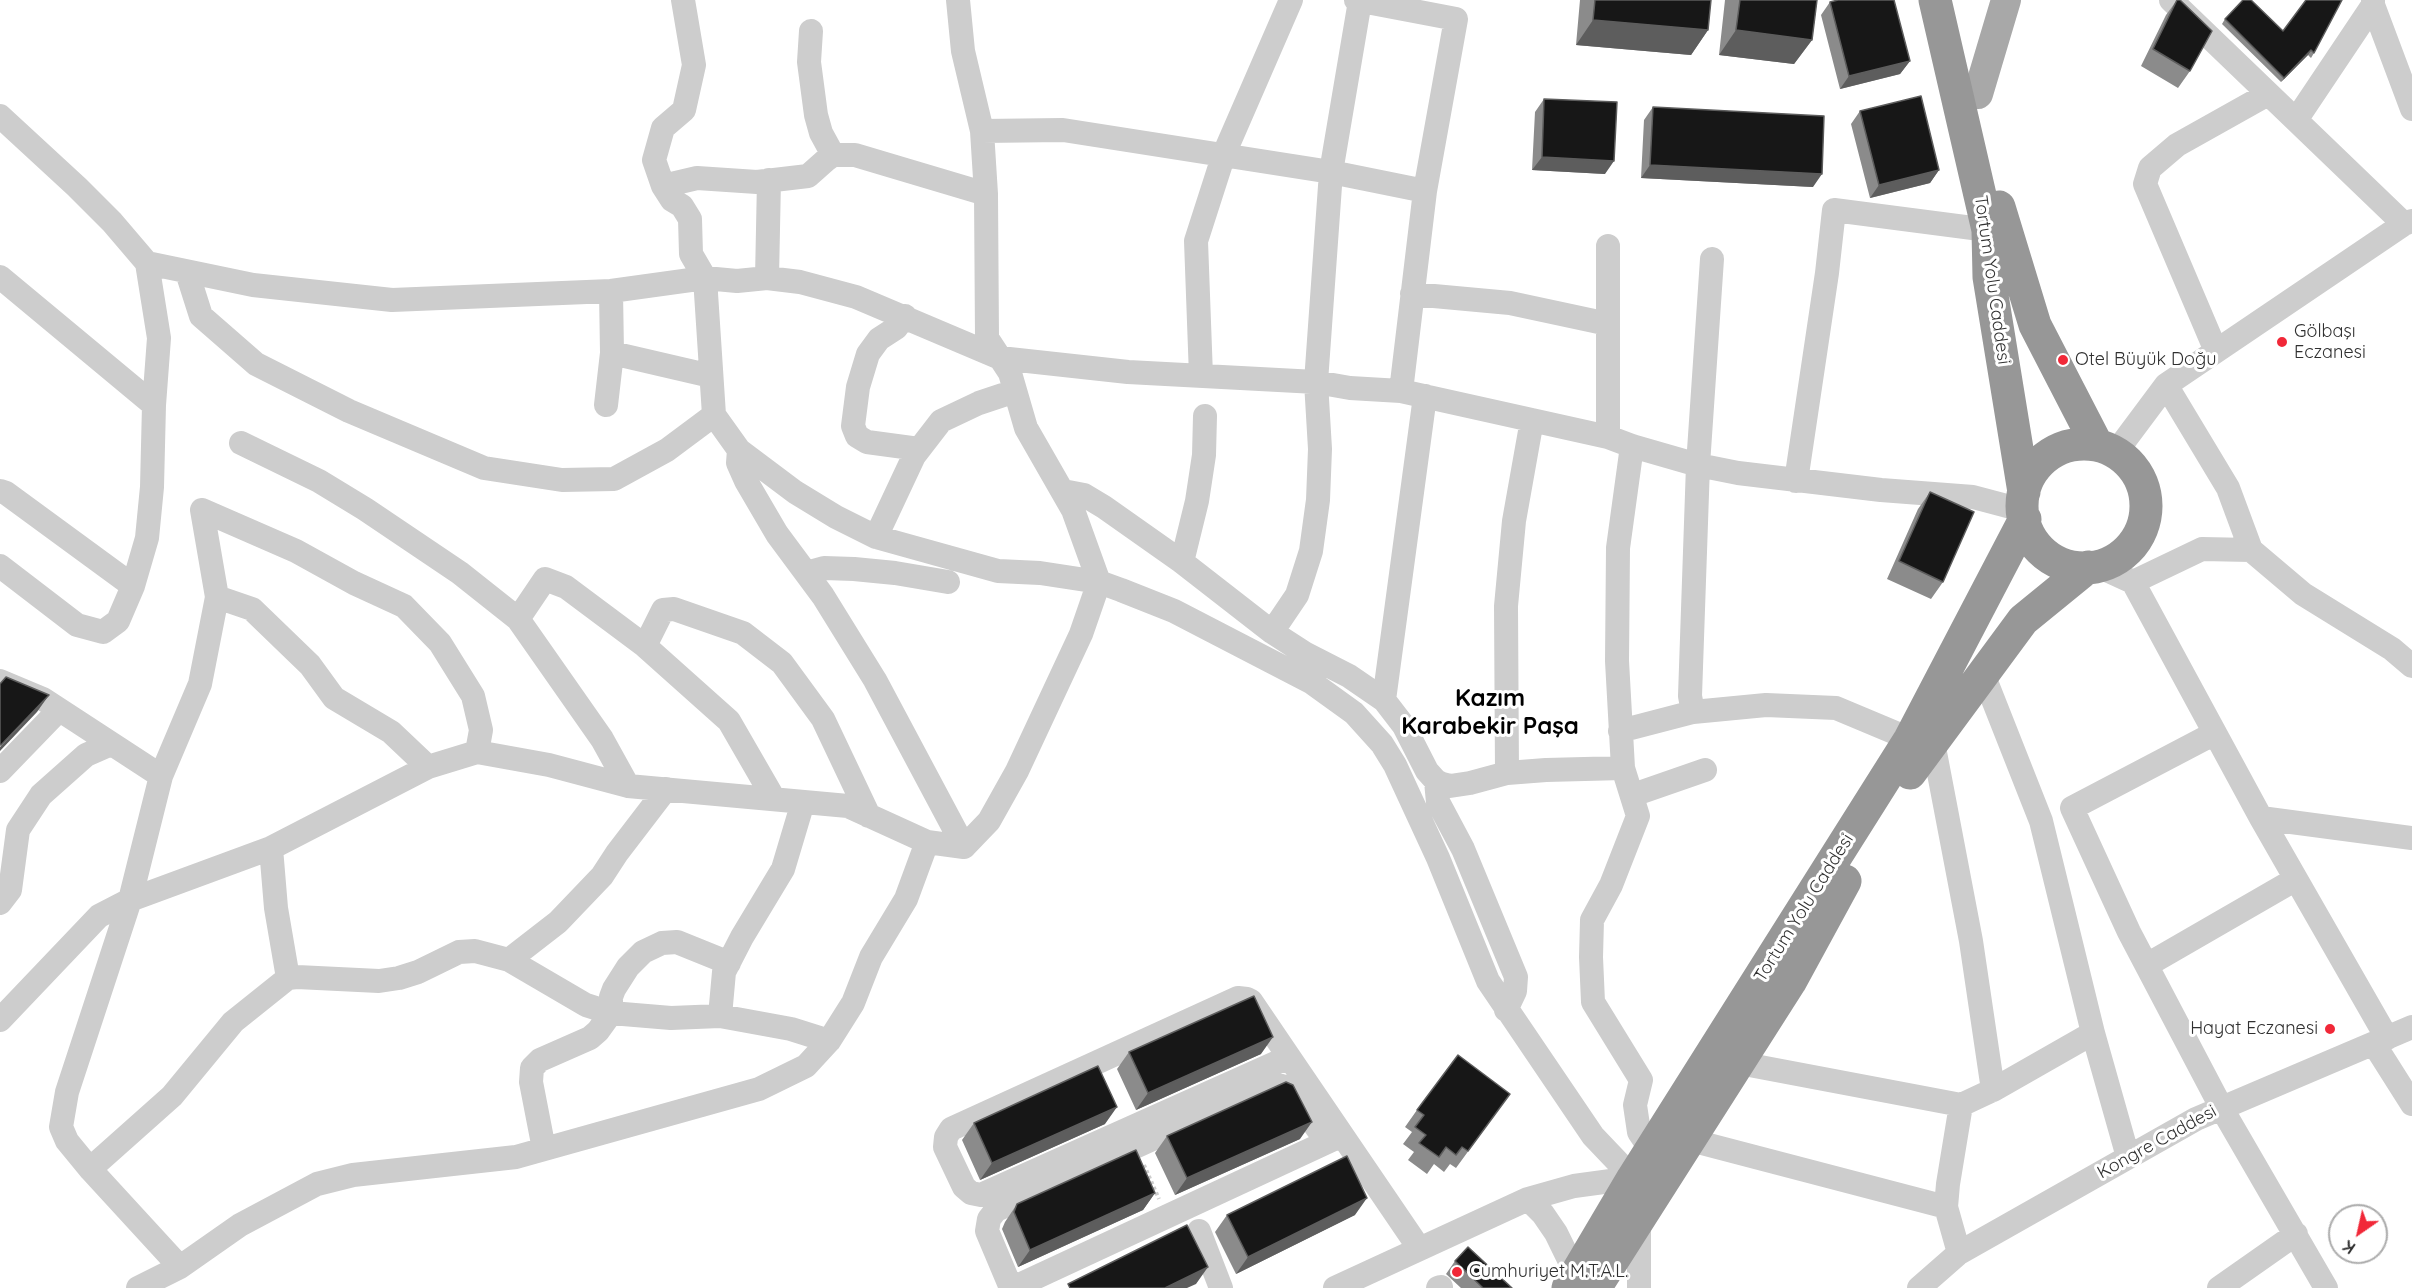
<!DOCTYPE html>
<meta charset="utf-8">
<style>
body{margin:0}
#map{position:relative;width:2412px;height:1288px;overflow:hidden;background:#fff;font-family:Quicksand,sans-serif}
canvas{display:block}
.north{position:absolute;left:2328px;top:1204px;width:60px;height:60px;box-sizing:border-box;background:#fff;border:2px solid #acacac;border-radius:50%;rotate:214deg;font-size:16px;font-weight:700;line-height:24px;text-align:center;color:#303030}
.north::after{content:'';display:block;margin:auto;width:21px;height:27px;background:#f12838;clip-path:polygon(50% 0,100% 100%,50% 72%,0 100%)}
</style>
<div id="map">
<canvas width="2412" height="1288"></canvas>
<div class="north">K</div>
</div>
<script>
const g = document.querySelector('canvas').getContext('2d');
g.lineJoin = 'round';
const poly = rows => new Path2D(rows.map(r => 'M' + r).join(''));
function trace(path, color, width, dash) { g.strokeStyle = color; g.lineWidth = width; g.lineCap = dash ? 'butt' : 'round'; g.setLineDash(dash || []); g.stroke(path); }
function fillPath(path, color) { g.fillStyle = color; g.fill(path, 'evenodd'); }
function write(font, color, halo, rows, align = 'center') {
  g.font = font + ' Quicksand,sans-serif'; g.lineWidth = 6; g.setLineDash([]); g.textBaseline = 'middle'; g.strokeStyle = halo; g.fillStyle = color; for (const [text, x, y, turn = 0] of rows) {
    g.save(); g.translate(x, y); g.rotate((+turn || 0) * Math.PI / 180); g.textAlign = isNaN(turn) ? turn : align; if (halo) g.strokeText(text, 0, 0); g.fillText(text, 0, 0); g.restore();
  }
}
trace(poly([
 [1144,1165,1159,1199]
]), '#cdcdcd', 4, [3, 3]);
trace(poly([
 [683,0,694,65,684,110,663,128,654,160,663,186,672,200,682,206,690,219,691,254,705,278,714,415,739,450,795,492,836,517,876,537,998,571,1040,573,1099,582,1121,590,1174,611,1311,682,1354,713,1382,744,1395,765,1438,858,1488,981,1593,1136,1633,1178],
 [1356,0,1456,19,1425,191,1401,391],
 [2171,0,2404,224,2412,221],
 [2373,0,2373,5,2412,109],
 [811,31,809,62,816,115,821,133,833,155],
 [0,116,77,187,112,222,147,263,253,285,392,300,611,291,705,278,737,281,767,278,800,282,856,297,1000,358,1128,372,1316,382,1350,388,1401,391,1608,437,1632,446,1698,465,1738,473,1881,490,1973,497,2022,510],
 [2296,120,2373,5],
 [982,131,1063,130,1331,172,1425,191],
 [663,186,697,178,757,182,808,176,826,160,833,155,855,155,986,194],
 [147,263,159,338,154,405],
 [187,272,201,316,256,364,349,411,484,468,562,480,614,479,667,450,714,415],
 [0,277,154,405,152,487,147,538,133,586,118,621,103,632,77,625,0,566],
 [767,278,769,180],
 [1412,294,1510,303,1608,324],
 [905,316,896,328,879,339,868,354,858,387,853,426,857,436,867,442,919,449],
 [2216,351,2145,184,2150,168,2177,145,2268,94],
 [612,353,711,376],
 [1201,376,1196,241,1224,154,1291,0],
 [606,405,612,353,611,291],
 [1608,437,1608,246],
 [241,443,319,481,365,509,460,573,518,619,602,739,628,786],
 [1632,446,1618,548,1617,661,1623,768,1638,816,1611,885,1592,920,1591,957,1593,1002,1641,1080,1635,1105,1639,1132,1651,1150],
 [739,450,738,463,746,481,777,534,823,596,875,680,964,847],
 [2116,452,2166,385,2404,224],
 [1796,481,1827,273,1834,210,1988,230],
 [0,491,6,493,133,586],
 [1063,491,1084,495,1104,507,1182,562,1272,632,1306,654,1349,676,1384,700,1404,726,1427,771,1436,781,1442,784,1450,786,1470,783,1507,773,1546,770,1623,768],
 [202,510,296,551,354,583,404,606,440,643,473,696,481,730,477,752],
 [876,537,914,456,941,421,979,403,1015,391],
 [2251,550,2303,594,2392,649,2412,666],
 [1182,562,1197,501,1204,455,1205,416],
 [2098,566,2133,582,2202,549,2251,550,2228,488,2166,385],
 [806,573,824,568,854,569,895,573,948,582],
 [2133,582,2261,818,2387,1038],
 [217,597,252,609,310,665,334,698,391,732,428,767],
 [518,619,545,579,566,587,645,646,729,721,774,799],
 [1272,632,1297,595,1311,551,1318,500,1320,449,1316,382,1331,172,1360,1],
 [645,646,663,610,674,609,743,633,782,663,823,719,869,816],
 [1983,674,2041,821,2093,1033,2128,1157],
 [0,681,43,699,161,776],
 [1384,700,1425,396],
 [1693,712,1690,696,1698,465,1712,259],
 [1620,731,1693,712,1766,705,1836,708,1910,739],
 [2215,733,2072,808,2129,932,2221,1107,2326,1288],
 [1933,742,1971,941,1993,1090,1961,1105,1948,1184,1946,1207,1959,1253],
 [0,771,59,710],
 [1507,773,1506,606,1514,521,1532,420],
 [1436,781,1438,802,1463,849,1516,977,1515,991,1506,1010],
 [1633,795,1705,770],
 [2261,818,2412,838],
 [927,842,964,847,989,821,1017,771,1081,634,1099,582,1073,510,1026,428,1010,373,987,338,986,194,982,131,963,51,958,0],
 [271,848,276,908,288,978],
 [0,903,10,890,18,830,41,795,86,755,111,744],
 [509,960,558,922,602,876,617,853,666,789],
 [2147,965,2296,879],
 [720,1016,724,972,742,937,783,869,803,802],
 [0,1020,99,916,130,900,271,848,428,767,477,752,549,765,628,786,848,806,927,842,906,899,871,957,853,1003,829,1041,806,1066,759,1089,516,1157,353,1175,317,1184,240,1225,180,1267,138,1288],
 [2374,1044,2412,1104],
 [1289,1057,981,1195,971,1193,964,1187,945,1147,946,1137,951,1129,1238,998,1247,999,1251,1001,1289,1057,1419,1248],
 [1739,1063,1961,1105],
 [1993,1090,2093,1033],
 [1690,1140,1946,1207],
 [544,1149,531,1082,532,1068,540,1060,590,1038,598,1031,611,1013,611,997,614,989,628,967,643,952,662,943,677,942,729,963],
 [90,1169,172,1096,233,1022,288,978,297,977,379,981,399,978,418,972,459,952,475,951,509,960,586,1005,611,1013,671,1018,720,1016,791,1029,829,1041],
 [1528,1199,1543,1214,1556,1233,1576,1274],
 [1639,1219,1639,1288],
 [1199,1231,1221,1288],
 [180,1267,90,1169,67,1141,61,1127,67,1092,130,900,161,776,200,684,217,597,202,510],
 [1011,1288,987,1231,989,1219,996,1210,1271,1085,1282,1086,1291,1092,1327,1142],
 [1013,1288,1340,1136],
 [1335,1288,1528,1199,1574,1186,1633,1178],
 [1438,1288,1441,1287],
 [1919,1288,1959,1253,2196,1119,2412,1027],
 [2219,1288,2296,1234]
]), '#cdcdcd', 24);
trace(poly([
 [1978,94,2006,0]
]), '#a8a8a8', 30);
trace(poly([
 [1935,0,1988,230,1989,277,2024,492],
 [1999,207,2035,325,2097,445],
 '2022 506a62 62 0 1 1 124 0a62 62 0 1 1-124 0Z',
 [1910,773,2023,620,2088,567],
 [1568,1288,1633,1178,1910,739,2025,519],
 [1595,1288,1790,982,1845,881]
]), '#979797', 33);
fillPath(poly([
 [1580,0,1711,0,1708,30,1691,55,1576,45],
 [1725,0,1817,0,1812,40,1794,64,1719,55],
 [2177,0,2190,71,2178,88,2141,66,2166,15],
 [2306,0,2314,53,2311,58,2308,55,2281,82,2222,24,2225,19,2283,31],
 [1830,2,1910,61,1900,74,1840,89,1821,15],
 [1544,99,1605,174,1532,170,1535,112],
 [1653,107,1813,187,1641,178,1644,120],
 [1860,111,1939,170,1930,183,1870,198,1851,124],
 [1930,492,1943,582,1931,599,1887,579,1918,509],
 [1129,1052,1261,1054,1136,1110,1117,1069],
 [1510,1094,1456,1168,1450,1164,1444,1172,1434,1164,1427,1174,1408,1160,1414,1152,1403,1144,1412,1132,1405,1127,1417,1110],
 [974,1123,1105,1124,980,1180,962,1140],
 [1167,1136,1300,1139,1175,1195,1155,1153],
 [1155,1193,1143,1210,1018,1267,1002,1229,1005,1222,1017,1204],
 [1227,1215,1355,1215,1236,1274,1215,1232],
 [1455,1261,1512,1288,1461,1288,1446,1274]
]), '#8b8b8b');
fillPath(poly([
 [1593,20,1708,30,1691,55,1576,45],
 [1736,30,1812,40,1794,64,1719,55],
 [2311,50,2308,55,2281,82,2284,78],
 [1910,61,1900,74,1840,89,1849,76],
 [1542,157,1614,161,1605,174,1532,170],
 [1650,165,1822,174,1813,187,1641,178],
 [1939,170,1930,183,1870,198,1879,185],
 [49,695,37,712,0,751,0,747],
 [1273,1037,1261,1054,1136,1110,1148,1093],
 [1117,1107,1105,1124,980,1180,992,1163],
 [1312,1122,1300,1139,1175,1195,1187,1178],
 [1155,1193,1143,1210,1018,1267,1030,1250],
 [1367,1198,1355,1215,1236,1274,1248,1257],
 [1208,1267,1196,1284,1187,1288,1165,1288]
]), '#5d5d5d');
const building = poly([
 [1595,0,1711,0,1708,30,1593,20,1595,0],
 [1740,0,1817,0,1812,40,1736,30,1740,0],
 [1838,0,1894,0,1910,61,1849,76,1830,2,1838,0],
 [2177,0,2180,0,2212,31,2190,71,2153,49,2177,0],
 [2243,0,2251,0,2283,31,2306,0,2342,0,2314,53,2311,50,2284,78,2225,19,2243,0],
 [1921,96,1939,170,1879,185,1860,111,1921,96],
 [1544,99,1617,102,1614,161,1542,157,1544,99],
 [1653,107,1824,116,1822,174,1650,165,1653,107],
 [1930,492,1974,512,1943,582,1899,561,1930,492],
 [6,677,49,695,1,745,0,745,0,684,6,677],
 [1254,996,1273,1037,1148,1093,1129,1052,1254,996],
 [1458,1055,1510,1094,1468,1151,1462,1147,1456,1155,1446,1147,1439,1157,1419,1143,1426,1135,1415,1127,1424,1115,1417,1110,1458,1055],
 [1098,1066,1117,1107,992,1163,974,1123,1098,1066],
 [1286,1082,1293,1085,1312,1122,1187,1178,1167,1136,1286,1082],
 [1136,1150,1155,1193,1030,1250,1014,1212,1017,1204,1136,1150],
 [1347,1156,1367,1198,1248,1257,1227,1215,1347,1156],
 [1187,1225,1208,1267,1165,1288,1070,1288,1068,1284,1187,1225],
 [1468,1247,1512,1288,1483,1288,1455,1261,1468,1247]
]);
fillPath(building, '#171717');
trace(building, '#5d5d5d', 1.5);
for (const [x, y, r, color] of [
 [2282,342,6,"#f12838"],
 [2063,360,6,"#f12838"],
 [2330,1029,6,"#f12838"],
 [1457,1272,6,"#f12838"]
]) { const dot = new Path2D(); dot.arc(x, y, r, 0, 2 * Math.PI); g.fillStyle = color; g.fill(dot); trace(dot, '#fff', 2); }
write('18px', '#303030', '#fff', [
 ["Tortum Yolu Caddesi",1992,280,82],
 ["Tortum Yolu Caddesi",1804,908,-58],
 ["Kongre Caddesi",2157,1142,-29]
]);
write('18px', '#303030', '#fff', [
 ["Gölbaşı",2294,332],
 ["Eczanesi",2294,353],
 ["Otel Büyük Doğu",2075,360],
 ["Hayat Eczanesi",2318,1029,"right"],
 ["Cumhuriyet M.T.A.L.",1469,1272]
], 'left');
write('bold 24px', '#000', '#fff', [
 ["Kazım",1490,699],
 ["Karabekir Paşa",1490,727]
]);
</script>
